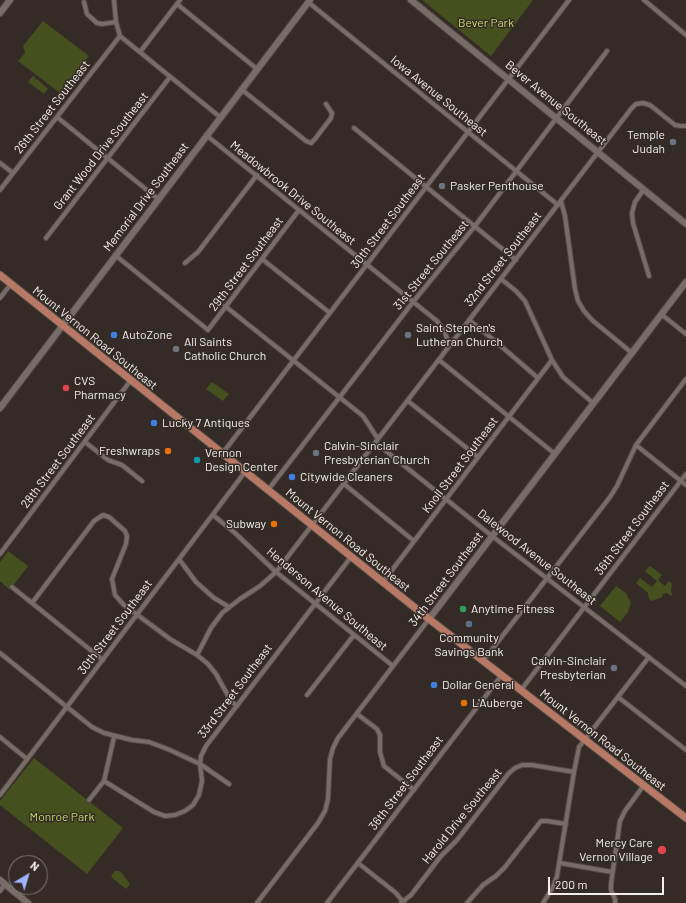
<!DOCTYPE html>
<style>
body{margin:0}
#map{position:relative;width:686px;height:903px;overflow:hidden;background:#342b26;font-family:Barlow,sans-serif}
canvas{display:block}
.north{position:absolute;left:8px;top:855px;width:40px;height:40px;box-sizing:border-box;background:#342b26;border:1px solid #817975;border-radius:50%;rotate:38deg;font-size:11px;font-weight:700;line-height:16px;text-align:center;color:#f5eeeb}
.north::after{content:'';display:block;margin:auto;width:14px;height:18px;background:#a0b3fd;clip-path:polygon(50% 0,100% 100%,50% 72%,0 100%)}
.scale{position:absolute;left:548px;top:877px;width:116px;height:18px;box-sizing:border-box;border:2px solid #f5eeeb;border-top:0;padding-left:5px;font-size:12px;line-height:14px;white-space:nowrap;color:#f5eeeb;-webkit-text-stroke:3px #342b26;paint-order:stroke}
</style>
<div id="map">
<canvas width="686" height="903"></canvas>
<div class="north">N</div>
<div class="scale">200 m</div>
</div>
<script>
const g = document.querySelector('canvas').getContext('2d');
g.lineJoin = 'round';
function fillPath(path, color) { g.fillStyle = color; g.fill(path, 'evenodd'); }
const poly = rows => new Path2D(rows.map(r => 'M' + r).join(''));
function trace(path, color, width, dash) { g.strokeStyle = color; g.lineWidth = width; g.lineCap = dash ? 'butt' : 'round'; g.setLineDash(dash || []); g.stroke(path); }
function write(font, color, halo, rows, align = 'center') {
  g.font = font + ' Barlow,sans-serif'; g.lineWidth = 3; g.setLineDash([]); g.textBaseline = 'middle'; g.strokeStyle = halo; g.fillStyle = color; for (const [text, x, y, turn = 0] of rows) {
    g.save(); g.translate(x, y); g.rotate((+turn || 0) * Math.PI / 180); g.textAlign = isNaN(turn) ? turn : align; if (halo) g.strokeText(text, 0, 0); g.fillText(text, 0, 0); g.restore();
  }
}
fillPath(poly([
 [422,0,533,0,491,56],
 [43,21,89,56,60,93,18,61,25,53,23,46],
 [33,76,48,89,44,94,28,82],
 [212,382,229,394,223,401,206,389],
 [8,551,28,566,10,590,0,581,0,562],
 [650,566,662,575,658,580,665,586,669,581,672,584,671,590,672,594,671,596,667,593,663,594,662,597,652,601,649,599,648,593,636,583,640,578,652,587,657,581,645,571],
 [616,586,626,593,631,603,628,612,620,622,600,606],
 [34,758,123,828,87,874,0,805,0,801],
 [115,871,119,871,122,873,130,884,126,889,111,877]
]), '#45501e');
const street = poly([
 [114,0,116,22,120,36,220,117],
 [644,0,686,35],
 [84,2,87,14,97,23,102,24,116,22],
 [308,2,558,205],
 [177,4,257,69],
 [140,52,180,0],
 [241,89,306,141,311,143,315,139,331,118,332,113,326,104],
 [57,117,158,199],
 [354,128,516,260],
 [206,135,437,321,444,330,447,339,447,349],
 [0,163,13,173],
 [644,189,635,202,632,213,633,223,649,276],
 [0,190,120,36],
 [561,201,565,216,575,289,578,301,584,311,592,320,632,353],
 [46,238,170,77],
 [115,255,208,330,299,210],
 [262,259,330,313],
 [185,263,198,252,257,175],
 [501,279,516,291,525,301,552,360,563,377,593,403],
 [0,298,11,284],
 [225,306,363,416,378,439],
 [661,314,686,334],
 [469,320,495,341,538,378],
 [439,360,555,454],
 [408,401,478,457],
 [85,442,108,460,122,465,142,481],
 [376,443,492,536,686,686],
 [636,445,686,485],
 [222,454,569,0],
 [344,484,414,541],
 [268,490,413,302,475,226,607,51],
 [213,515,235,533,276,572,393,666],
 [0,554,131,380],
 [179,559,196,582,214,598,229,607],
 [383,582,552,360],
 [12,587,103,660],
 [32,603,94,521,103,515,109,517,125,531,127,536,126,544,112,579,115,595,124,605,170,639,197,655,208,664,216,674,231,701,237,706],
 [0,653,67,707,92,727,104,733,132,740,149,742,170,750,200,764,229,784],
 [197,655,211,628,222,613,240,599,260,586,276,572,631,109,636,104,643,103,650,105,675,125,681,126,686,126],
 [483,661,610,497,617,486,636,445,686,379],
 [521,690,686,474],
 [307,695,354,635],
 [618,697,686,750],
 [357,714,377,729,380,735,380,752,384,766,414,790],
 [0,737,27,759],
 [104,781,154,812,165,816,175,815,185,811,193,805,199,795,202,781,200,764,201,756,206,746,351,557],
 [0,795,245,472],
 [89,800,104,781,114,737],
 [358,863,396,893,404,903],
 [560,863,612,872],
 [11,889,16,882],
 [0,891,5,884],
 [257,903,318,823,325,811,328,799,330,759,333,748,338,738,429,619],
 [327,903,501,676],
 [401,903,411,895,441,856,457,840,509,773,515,768,522,765,532,765,574,772],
 [467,903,483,885,496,876,505,867,541,821,547,821,566,824],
 [543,903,553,887,557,876,574,772,579,747,649,657],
 [615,903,615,899,611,890,611,884,620,821,625,811,644,785]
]);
const secondary = poly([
 [411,0,686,224],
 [0,13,10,0],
 [0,408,310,0],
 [429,619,686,282],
 [0,880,28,903]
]);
const primary = poly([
 [0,275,429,619,686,818]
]);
trace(street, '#504844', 6);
trace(secondary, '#504844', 8);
trace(primary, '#504844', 9);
trace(street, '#776c67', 4);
trace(secondary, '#776c67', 6);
trace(primary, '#b77966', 7);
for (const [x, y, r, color] of [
 [673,142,4,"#6b7280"],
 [442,186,4,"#6b7280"],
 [114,335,4,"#3f7fe0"],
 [408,335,4,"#6b7280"],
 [176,349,4,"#6b7280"],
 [66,388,4,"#e0444e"],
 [154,423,4,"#3f7fe0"],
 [168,451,4,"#e8710a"],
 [316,453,4,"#6b7280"],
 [197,460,4,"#0f9aa8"],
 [292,477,4,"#3f7fe0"],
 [274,524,4,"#e8710a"],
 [463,609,4,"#2e9e5b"],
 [469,624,4,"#5c6f8a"],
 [614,668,4,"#6b7280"],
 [434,685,4,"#3f7fe0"],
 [464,703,4,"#e8710a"],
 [662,850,5,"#e0444e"]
]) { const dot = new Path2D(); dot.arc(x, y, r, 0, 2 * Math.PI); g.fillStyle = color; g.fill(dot); trace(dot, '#342b26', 1.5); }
write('12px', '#c1dc69', '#342b26', [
 ["Bever Park",486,23],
 ["Monroe Park",62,817]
]);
write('12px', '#f5eeeb', '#342b26', [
 ["Iowa Avenue Southeast",439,96,39],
 ["Bever Avenue Southeast",556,103,39],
 ["26th Street Southeast",52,107,-52],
 ["Grant Wood Drive Southeast",101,151,-52],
 ["Meadowbrook Drive Southeast",293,193,39],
 ["Memorial Drive Southeast",146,197,-53],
 ["30th Street Southeast",388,221,-53],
 ["32nd Street Southeast",503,259,-52],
 ["29th Street Southeast",246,264,-53],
 ["31st Street Southeast",431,265,-51],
 ["Mount Vernon Road Southeast",95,338,39],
 ["28th Street Southeast",58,461,-53],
 ["Knoll Street Southeast",460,465,-53],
 ["36th Street Southeast",632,528,-53],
 ["Mount Vernon Road Southeast",348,540,39],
 ["Dalewood Avenue Southeast",537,557,38],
 ["34th Street Southeast",446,579,-53],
 ["Henderson Avenue Southeast",327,599,40],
 ["30th Street Southeast",115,627,-53],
 ["33rd Street Southeast",235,691,-53],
 ["Mount Vernon Road Southeast",603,740,38],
 ["36th Street Southeast",406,783,-53],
 ["Harold Drive Southeast",462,816,-51]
]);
write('12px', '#f5eeeb', '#342b26', [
 ["Temple",665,135,"right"],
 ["Judah",665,149,"right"],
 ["Pasker Penthouse",450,186],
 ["Saint Stephen's",416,328],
 ["Lutheran Church",416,342],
 ["AutoZone",122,335],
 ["All Saints",184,342],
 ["Catholic Church",184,356],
 ["CVS",74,381],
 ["Pharmacy",74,395],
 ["Lucky 7 Antiques",162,423],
 ["Calvin-Sinclair",324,446],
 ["Presbyterian Church",324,460],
 ["Freshwraps",160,451,"right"],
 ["Vernon",205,453],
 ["Design Center",205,467],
 ["Citywide Cleaners",300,477],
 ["Subway",266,524,"right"],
 ["Anytime Fitness",471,609],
 ["Community",469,638,"center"],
 ["Savings Bank",469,652,"center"],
 ["Calvin-Sinclair",606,661,"right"],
 ["Presbyterian",606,675,"right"],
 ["Dollar General",442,685],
 ["L'Auberge",472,703],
 ["Mercy Care",653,843,"right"],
 ["Vernon Village",653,857,"right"]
], 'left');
</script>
